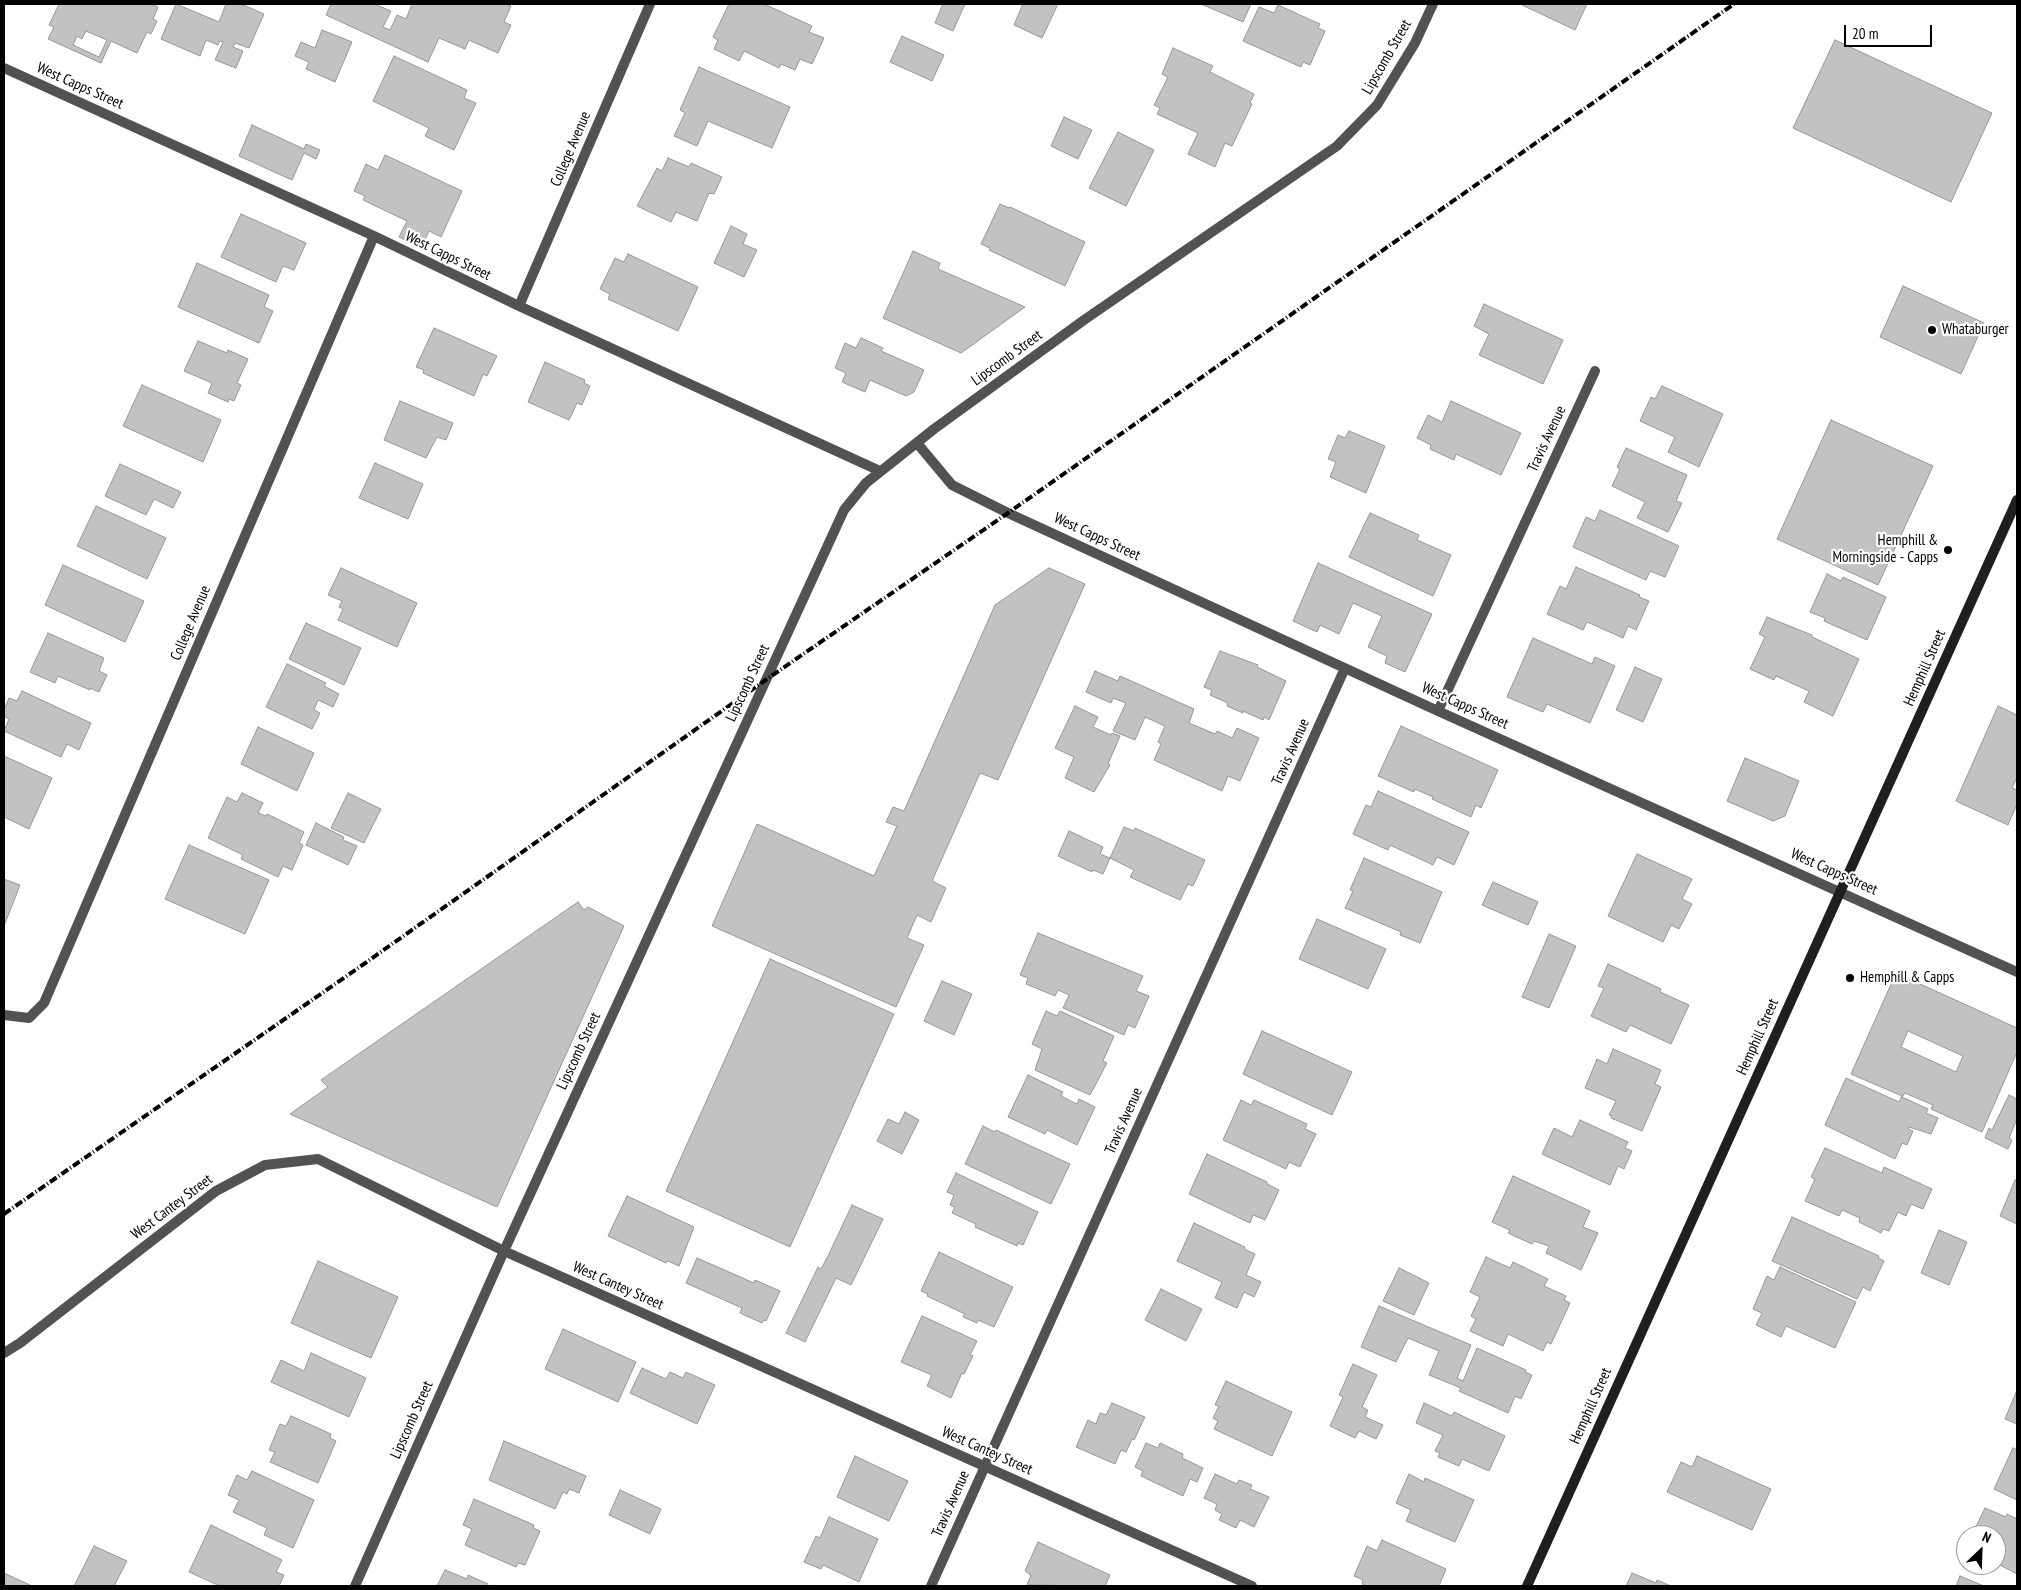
<!DOCTYPE html>
<style>
body{margin:0}
#map{position:relative;width:2021px;height:1590px;overflow:hidden;background:#fff;font-family:"PT Sans Narrow",sans-serif}
canvas{display:block}
.frame{position:absolute;inset:0;border:5px solid #000;pointer-events:none}
.north{position:absolute;left:1956px;top:1525px;width:50px;height:50px;box-sizing:border-box;background:#fff;border:1px solid #999;border-radius:50%;rotate:24deg;font-size:14px;font-weight:700;line-height:20px;text-align:center;color:#000}
.north::after{content:'';display:block;margin:auto;width:18px;height:22px;background:#000;clip-path:polygon(50% 0,100% 100%,50% 72%,0 100%)}
.scale{position:absolute;left:1844px;top:25px;width:88px;height:22px;box-sizing:border-box;border:2px solid #000;border-top:0;padding-left:6px;font-size:15px;line-height:18px;white-space:nowrap;color:#000;-webkit-text-stroke:4px #fff;paint-order:stroke}
</style>
<div id="map">
<canvas width="2021" height="1590"></canvas>
<div class="frame"></div>
<div class="north">N</div>
<div class="scale">20 m</div>
</div>
<script>
const g = document.querySelector('canvas').getContext('2d');
g.lineJoin = 'round';
function fillPath(path, color) { g.fillStyle = color; g.fill(path, 'evenodd'); }
const poly = rows => new Path2D(rows.map(r => 'M' + r).join(''));
function trace(path, color, width, dash) { g.strokeStyle = color; g.lineWidth = width; g.lineCap = dash ? 'butt' : 'round'; g.setLineDash(dash || []); g.stroke(path); }
function write(font, color, halo, rows, align = 'center') {
  g.font = font + ' "PT Sans Narrow",sans-serif'; g.lineWidth = 4.5; g.setLineDash([]); g.textBaseline = 'middle'; g.strokeStyle = halo; g.fillStyle = color; for (const [text, x, y, turn = 0] of rows) {
    g.save(); g.translate(x, y); g.rotate((+turn || 0) * Math.PI / 180); g.textAlign = isNaN(turn) ? turn : align; if (halo) g.strokeText(text, 0, 0); g.fillText(text, 0, 0); g.restore();
  }
}
const building = poly([
 [59,4,151,4,158,7,153,19,157,21,151,34,147,32,137,53,111,41,101,63,48,39,54,27,49,25,59,4],
 [86,31,107,40,99,57,73,45,77,36,82,39,86,31],
 [176,4,219,22,226,4,241,4,264,14,249,48,235,43,233,47,243,51,236,68,215,60,223,42,220,41,218,45,206,40,200,56,161,39,176,4],
 [331,4,374,4,391,11,383,27,390,30,397,15,406,19,412,4,505,4,511,6,504,22,511,25,498,53,469,40,465,49,439,38,428,62,326,15,331,4],
 [729,4,764,4,812,26,809,32,824,38,812,64,800,59,795,70,781,64,779,68,744,51,739,61,714,49,718,40,713,37,729,4],
 [943,4,965,4,953,31,935,23,943,4],
 [1023,4,1058,4,1042,38,1014,25,1023,4],
 [1201,4,1251,4,1243,22,1201,4],
 [1520,4,1587,4,1575,30,1520,4],
 [1278,5,1320,24,1318,28,1325,31,1310,65,1303,62,1301,67,1243,41,1259,7,1274,13,1278,5],
 [322,30,352,42,335,82,306,69,309,62,295,56,301,42,315,48,322,30],
 [902,36,944,55,932,81,890,62,902,36],
 [1835,40,1992,113,1951,202,1793,128,1835,40],
 [1173,48,1213,66,1210,72,1254,94,1250,103,1252,104,1232,146,1225,143,1215,167,1188,154,1198,133,1157,114,1160,108,1154,105,1168,77,1162,74,1173,48],
 [394,56,467,90,464,98,476,103,454,150,425,136,429,128,373,101,394,56],
 [699,67,790,107,772,148,708,121,697,146,674,136,685,113,680,110,699,67],
 [1064,117,1092,130,1078,159,1051,146,1064,117],
 [252,125,304,149,306,144,320,150,316,159,304,153,292,180,239,156,252,125],
 [1118,132,1154,150,1126,206,1089,188,1118,132],
 [385,155,462,191,441,237,429,231,421,248,399,237,407,221,363,200,365,196,354,191,366,164,378,170,385,155],
 [668,158,689,167,691,163,722,177,714,194,709,193,697,221,676,212,671,222,637,206,657,168,662,171,668,158],
 [1000,204,1009,208,1010,207,1085,242,1065,286,989,250,990,248,981,244,1000,204],
 [241,214,306,243,294,270,283,266,276,282,221,257,241,214],
 [731,226,747,234,743,244,757,250,744,277,714,263,731,226],
 [913,251,940,263,938,269,1025,307,961,353,883,318,913,251],
 [628,254,698,287,678,331,608,299,610,294,600,289,615,258,624,262,628,254],
 [197,263,269,295,264,307,273,311,259,343,178,307,197,263],
 [1903,286,1984,323,1961,374,1880,337,1903,286],
 [1484,304,1563,340,1543,384,1479,355,1489,334,1474,326,1484,304],
 [434,328,497,356,487,376,483,374,474,396,423,373,424,370,416,367,434,328],
 [861,338,883,348,881,351,924,370,914,392,906,396,870,380,865,392,842,382,846,373,835,368,845,343,856,348,861,338],
 [198,341,227,353,228,350,248,359,237,383,241,385,234,401,229,399,228,402,208,393,212,383,184,371,198,341],
 [545,362,585,380,584,383,590,386,582,405,577,403,569,420,528,402,545,362],
 [142,385,221,420,203,462,123,426,142,385],
 [1662,386,1723,414,1699,467,1668,452,1675,437,1640,421,1651,397,1655,399,1662,386],
 [400,401,453,423,446,440,437,437,426,458,384,440,400,401],
 [1451,401,1521,433,1501,475,1456,454,1454,460,1430,449,1431,445,1417,438,1428,415,1442,422,1451,401],
 [1831,420,1933,466,1878,585,1777,539,1831,420],
 [1349,431,1385,446,1366,493,1330,477,1336,462,1328,459,1338,435,1345,438,1349,431],
 [1626,448,1687,475,1676,501,1682,503,1668,532,1637,518,1645,502,1612,486,1620,469,1617,467,1626,448],
 [375,463,423,484,408,519,359,498,375,463],
 [120,464,181,492,173,508,154,499,146,515,105,496,120,464],
 [96,506,166,538,147,579,77,546,96,506],
 [1600,510,1679,546,1665,577,1650,571,1646,580,1573,547,1586,517,1595,521,1600,510],
 [1370,513,1419,535,1417,540,1451,555,1433,596,1349,557,1370,513],
 [1318,563,1432,614,1405,672,1385,663,1387,656,1368,647,1382,616,1353,603,1339,634,1320,625,1317,632,1293,621,1318,563],
 [63,565,144,601,125,642,45,605,63,565],
 [1576,567,1640,595,1639,597,1649,601,1636,630,1628,626,1623,638,1587,622,1583,630,1547,614,1560,586,1566,589,1576,567],
 [341,568,417,603,397,647,338,620,343,609,339,607,342,601,328,595,341,568],
 [1049,568,1085,584,998,780,980,773,932,881,946,888,931,922,917,915,907,938,924,945,896,1007,712,926,757,824,874,876,897,826,886,822,893,807,904,811,995,605,1049,568],
 [1827,574,1841,581,1843,577,1886,597,1867,640,1824,621,1825,618,1810,612,1827,574],
 [1767,617,1812,635,1812,637,1859,659,1833,716,1804,702,1809,691,1776,676,1774,680,1750,669,1765,637,1759,634,1767,617],
 [306,623,361,648,344,685,289,659,306,623],
 [48,633,104,658,99,671,107,675,99,692,90,688,90,690,58,676,55,683,30,672,48,633],
 [1533,638,1592,664,1595,657,1615,666,1590,723,1547,704,1543,712,1507,697,1533,638],
 [1220,651,1258,665,1257,667,1286,681,1269,720,1264,717,1263,720,1243,711,1243,713,1227,706,1228,703,1210,695,1212,690,1204,687,1220,651],
 [287,664,326,683,324,686,339,694,333,707,318,700,314,710,320,713,312,729,266,707,287,664],
 [1635,667,1662,679,1643,722,1616,710,1635,667],
 [1095,671,1118,681,1120,676,1194,709,1189,723,1215,734,1217,731,1232,738,1237,728,1259,738,1240,781,1228,776,1222,791,1154,760,1161,744,1158,742,1165,726,1145,717,1135,740,1113,731,1126,703,1113,698,1111,703,1086,692,1095,671],
 [22,691,91,723,79,750,67,744,61,757,4,731,9,719,4,716,4,710,9,698,17,701,22,691],
 [1075,706,1098,717,1093,727,1111,735,1112,733,1120,736,1108,764,1110,765,1094,792,1065,778,1074,757,1055,748,1075,706],
 [1998,706,2017,715,2017,777,2012,788,2017,790,2017,804,2008,825,1956,801,1998,706],
 [1401,726,1498,770,1481,808,1476,805,1471,817,1432,799,1433,797,1415,789,1414,792,1378,776,1401,726],
 [258,727,314,753,297,791,241,764,258,727],
 [4,756,52,778,29,829,4,817,4,756],
 [1745,758,1799,781,1785,816,1773,821,1727,801,1745,758],
 [1378,791,1469,832,1454,865,1437,857,1433,865,1390,845,1388,850,1353,834,1366,805,1371,807,1378,791],
 [242,793,263,803,258,813,266,816,267,814,304,832,299,843,303,845,292,870,283,866,278,877,241,859,243,855,208,838,227,797,237,802,242,793],
 [348,793,381,809,364,843,331,828,348,793],
 [316,823,344,837,343,840,357,846,348,865,306,845,316,823],
 [1124,827,1134,831,1135,828,1205,860,1193,886,1188,884,1180,900,1130,877,1134,870,1110,858,1124,827],
 [1069,831,1103,847,1100,854,1110,858,1103,874,1093,870,1092,872,1058,856,1069,831],
 [189,845,269,880,245,934,165,899,189,845],
 [1637,854,1692,879,1682,899,1692,904,1679,929,1671,925,1663,942,1608,916,1637,854],
 [1364,858,1442,892,1420,943,1400,935,1401,932,1345,908,1353,891,1350,890,1364,858],
 [4,879,20,885,4,926,4,879],
 [1493,882,1538,902,1528,925,1482,905,1493,882],
 [578,902,584,910,588,907,624,926,497,1207,290,1114,328,1087,321,1080,578,902],
 [1317,919,1386,949,1368,989,1299,959,1317,919],
 [1038,933,1143,976,1136,991,1149,996,1135,1028,1128,1025,1124,1035,1063,1008,1069,995,1058,990,1055,996,1026,984,1028,978,1020,975,1038,933],
 [1549,934,1576,946,1549,1008,1522,997,1549,934],
 [770,959,894,1014,790,1247,666,1191,770,959],
 [1608,964,1661,989,1660,992,1689,1005,1671,1044,1630,1025,1626,1032,1591,1016,1604,988,1598,986,1608,964],
 [1896,973,2017,1028,2017,1052,1982,1132,1931,1109,1933,1105,1905,1093,1902,1097,1928,1109,1926,1113,1938,1118,1931,1134,1909,1127,1908,1129,1913,1131,1907,1145,1902,1143,1895,1159,1825,1125,1846,1078,1899,1102,1902,1096,1851,1074,1896,973],
 [1908,1031,1963,1056,1956,1072,1901,1047,1908,1031],
 [942,981,972,994,954,1035,924,1021,942,981],
 [1046,1011,1057,1016,1060,1011,1114,1036,1103,1061,1107,1063,1090,1095,1035,1070,1042,1049,1032,1044,1046,1011],
 [1262,1031,1352,1072,1332,1115,1243,1074,1262,1031],
 [1613,1049,1661,1070,1655,1084,1661,1087,1642,1131,1611,1118,1612,1116,1609,1115,1616,1101,1585,1088,1597,1059,1607,1064,1613,1049],
 [1028,1075,1063,1092,1061,1096,1077,1104,1079,1099,1095,1107,1077,1145,1047,1130,1045,1134,1008,1117,1028,1075],
 [2009,1095,2017,1099,2017,1119,2009,1138,2012,1140,2008,1149,1985,1138,1989,1128,1992,1130,2009,1095],
 [1241,1100,1251,1105,1254,1100,1307,1124,1305,1129,1316,1134,1300,1167,1289,1162,1286,1169,1223,1140,1241,1100],
 [905,1112,919,1120,902,1154,877,1141,888,1119,899,1124,905,1112],
 [1580,1120,1628,1142,1625,1148,1632,1151,1624,1169,1618,1166,1610,1185,1542,1154,1554,1128,1572,1137,1580,1120],
 [983,1126,995,1132,996,1130,1070,1164,1051,1204,965,1164,983,1126],
 [1825,1148,1882,1173,1884,1167,1932,1189,1923,1209,1911,1204,1906,1216,1898,1212,1889,1231,1883,1229,1881,1233,1859,1222,1860,1218,1842,1210,1839,1216,1805,1201,1815,1179,1811,1177,1825,1148],
 [1207,1154,1267,1182,1267,1184,1279,1190,1265,1220,1253,1215,1250,1223,1189,1194,1207,1154],
 [956,1173,1038,1212,1023,1245,1018,1243,1017,1246,975,1227,976,1224,952,1213,955,1207,950,1205,954,1195,947,1192,956,1173],
 [1513,1176,1590,1211,1583,1227,1598,1233,1581,1270,1546,1253,1549,1246,1534,1241,1532,1244,1508,1233,1510,1230,1492,1222,1513,1176],
 [2015,1180,2017,1181,2017,1224,2000,1216,2015,1180],
 [627,1196,694,1227,679,1266,668,1261,666,1263,608,1236,627,1196],
 [852,1205,883,1219,851,1285,836,1278,805,1342,786,1333,818,1267,821,1269,828,1256,852,1205],
 [1792,1217,1879,1256,1878,1258,1884,1261,1870,1291,1863,1287,1857,1299,1772,1261,1792,1217],
 [1194,1223,1245,1247,1244,1249,1255,1254,1246,1275,1261,1282,1254,1297,1244,1292,1237,1308,1215,1298,1222,1282,1177,1261,1194,1223],
 [1939,1230,1967,1242,1949,1285,1921,1273,1939,1230],
 [939,1252,1013,1287,994,1327,978,1320,977,1323,963,1317,965,1314,927,1296,928,1294,921,1291,939,1252],
 [1486,1257,1510,1268,1513,1262,1548,1279,1544,1286,1566,1296,1564,1300,1570,1303,1551,1344,1547,1342,1543,1351,1508,1334,1503,1346,1470,1331,1476,1319,1471,1316,1480,1297,1470,1292,1486,1257],
 [697,1258,754,1283,755,1280,780,1291,766,1321,764,1320,762,1323,740,1313,742,1308,686,1283,697,1258],
 [318,1261,398,1297,371,1358,291,1323,318,1261],
 [1780,1267,1856,1302,1835,1348,1786,1326,1781,1337,1756,1325,1762,1313,1753,1309,1767,1276,1774,1280,1780,1267],
 [1399,1268,1429,1283,1414,1315,1383,1301,1399,1268],
 [1161,1289,1202,1309,1186,1341,1145,1320,1161,1289],
 [1379,1306,1471,1345,1457,1378,1463,1381,1477,1348,1526,1370,1525,1372,1532,1375,1521,1399,1515,1396,1508,1413,1459,1391,1461,1388,1429,1375,1439,1351,1408,1338,1396,1362,1361,1347,1379,1306],
 [922,1316,977,1341,970,1355,973,1356,964,1374,962,1373,951,1398,927,1386,932,1375,901,1362,922,1316],
 [563,1329,636,1362,618,1402,545,1369,563,1329],
 [311,1353,366,1378,349,1417,271,1382,281,1360,304,1371,311,1353],
 [1353,1364,1377,1375,1362,1407,1368,1410,1365,1417,1383,1425,1376,1439,1359,1431,1355,1438,1330,1426,1343,1397,1339,1395,1353,1364],
 [642,1368,666,1379,670,1372,683,1378,686,1372,715,1385,697,1424,630,1393,642,1368],
 [1226,1381,1292,1412,1272,1456,1214,1429,1218,1421,1213,1418,1219,1406,1215,1405,1226,1381],
 [2017,1390,2017,1424,2005,1419,2017,1390],
 [1112,1403,1145,1417,1134,1440,1132,1439,1126,1452,1121,1450,1115,1464,1076,1447,1088,1420,1096,1424,1100,1413,1106,1415,1112,1403],
 [1424,1403,1452,1416,1454,1412,1505,1436,1489,1471,1462,1459,1459,1466,1438,1457,1440,1453,1435,1451,1443,1435,1416,1423,1424,1403],
 [291,1416,331,1434,330,1438,336,1441,318,1483,270,1462,275,1452,269,1450,280,1424,286,1426,291,1416],
 [504,1441,586,1476,579,1493,569,1489,567,1494,563,1492,555,1509,489,1480,504,1441],
 [1146,1443,1158,1448,1160,1443,1183,1454,1182,1458,1203,1468,1197,1482,1190,1479,1183,1496,1141,1476,1143,1471,1135,1467,1146,1443],
 [2013,1448,2017,1450,2017,1500,1994,1489,2013,1448],
 [855,1456,908,1481,889,1521,837,1497,855,1456],
 [1697,1456,1771,1489,1752,1530,1667,1492,1681,1462,1692,1467,1697,1456],
 [252,1471,314,1500,293,1548,264,1535,267,1528,233,1512,239,1500,228,1495,237,1475,247,1480,252,1471],
 [1215,1474,1237,1484,1239,1480,1252,1485,1250,1489,1269,1497,1254,1527,1240,1520,1236,1528,1219,1520,1222,1514,1215,1510,1217,1504,1204,1498,1215,1474],
 [1409,1474,1424,1482,1425,1478,1474,1500,1455,1542,1406,1521,1411,1510,1396,1503,1409,1474],
 [620,1490,661,1509,650,1534,609,1515,620,1490],
 [474,1499,534,1525,533,1528,540,1531,525,1565,518,1563,516,1567,465,1545,472,1529,463,1525,474,1499],
 [1985,1508,2006,1517,2007,1514,2017,1519,2017,1574,1996,1563,1996,1535,1972,1535,1985,1508],
 [829,1517,878,1539,859,1582,823,1565,821,1569,804,1562,816,1536,820,1538,829,1517],
 [211,1525,282,1560,276,1572,284,1575,279,1586,220,1586,189,1572,211,1525],
 [1382,1540,1446,1569,1439,1586,1366,1586,1362,1584,1363,1580,1354,1576,1367,1546,1377,1551,1382,1540],
 [1038,1542,1110,1575,1105,1586,1027,1585,1031,1575,1025,1571,1038,1542],
 [94,1546,127,1561,114,1586,74,1586,94,1546],
 [445,1570,467,1579,468,1575,488,1584,487,1586,437,1586,445,1570],
 [4,1573,30,1585,30,1586,4,1586,4,1573],
 [1632,1573,1656,1583,1657,1580,1671,1586,1626,1586,1632,1573],
 [1960,1576,1984,1586,1956,1586,1960,1576]
]);
fillPath(building, '#c2c2c2');
trace(building, '#969696', 1);
trace(poly([
 [4,68,374,236,519,306,880,471],
 [519,306,650,4],
 [917,443,952,485,1008,513,1438,711,2017,972],
 [1438,711,1595,371],
 [4,1015,29,1018,44,1003,374,236],
 [4,1353,20,1343,216,1191,265,1165,318,1159,504,1251,1252,1586],
 [355,1586,504,1251,844,510,866,483,934,429,1084,320,1337,146,1377,105,1415,43,1433,4],
 [931,1586,1345,668]
]), '#525252', 10);
trace(poly([
 [1527,1586,2017,500]
]), '#1f1f1f', 10);
trace(poly([
 [4,1214,361,966,767,679,1008,513,1734,4]
]), '#000', 4, [8, 2.5, 1, 2.5]);
for (const [x, y, r, color] of [
 [1932,330,5,"#000"],
 [1948,550,5,"#000"],
 [1850,978,5,"#000"]
]) { const dot = new Path2D(); dot.arc(x, y, r, 0, 2 * Math.PI); g.fillStyle = color; g.fill(dot); trace(dot, '#fff', 2); }
write('15px', '#000', '#fff', [
 ["Lipscomb Street",1387,57,-60],
 ["West Capps Street",80,86,24],
 ["College Avenue",571,149,-67],
 ["West Capps Street",448,256,26],
 ["Lipscomb Street",1007,358,-36],
 ["Travis Avenue",1547,439,-65],
 ["West Capps Street",1097,537,25],
 ["College Avenue",191,623,-67],
 ["Hemphill Street",1925,668,-66],
 ["Lipscomb Street",748,683,-65],
 ["West Capps Street",1465,706,24],
 ["Travis Avenue",1291,752,-66],
 ["West Capps Street",1834,872,24],
 ["Hemphill Street",1758,1037,-66],
 ["Lipscomb Street",579,1051,-65],
 ["Travis Avenue",1124,1121,-66],
 ["West Cantey Street",172,1207,-37],
 ["West Cantey Street",618,1286,24],
 ["Hemphill Street",1591,1406,-66],
 ["Lipscomb Street",412,1420,-66],
 ["West Cantey Street",987,1451,24],
 ["Travis Avenue",951,1504,-66]
]);
write('15px', '#000', '#fff', [
 ["Whataburger",1942,330],
 ["Hemphill &",1938,541,"right"],
 ["Morningside - Capps",1938,558,"right"],
 ["Hemphill & Capps",1860,978]
], 'left');
</script>
